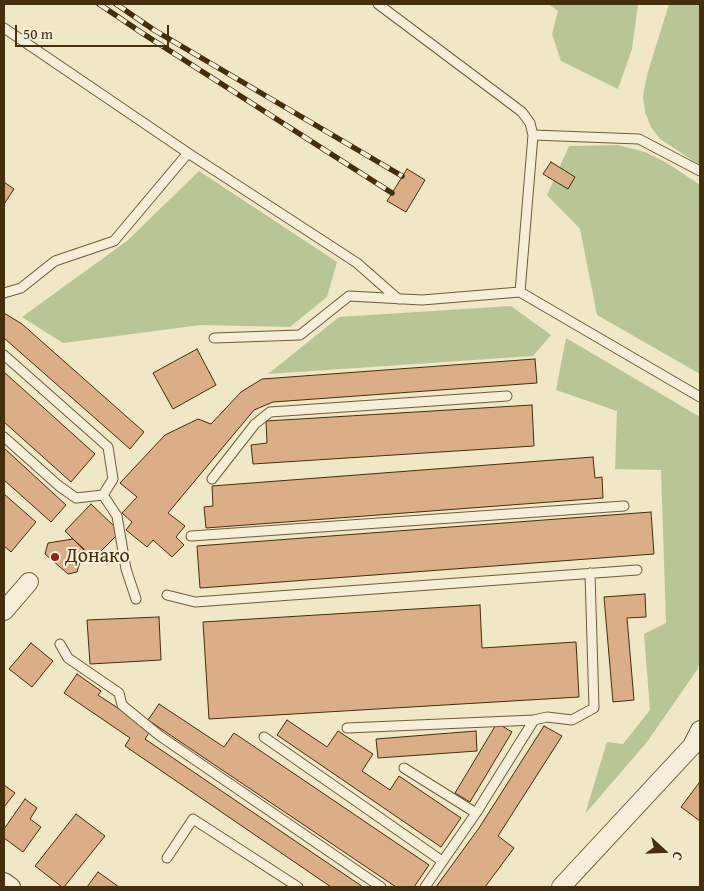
<!DOCTYPE html>
<meta charset="utf-8">
<style>
body{margin:0}
#map{position:relative;width:704px;height:891px;overflow:hidden;background:#f0e7c6;font-family:"Gentium Book Plus",serif}
canvas{display:block}
.frame{position:absolute;inset:0;border:5px solid #442e0b;pointer-events:none}
.north{position:absolute;left:639px;top:826px;width:50px;height:50px;-webkit-text-stroke:4px #f5efda;paint-order:stroke;rotate:110deg;font-size:14px;font-weight:700;line-height:20px;text-align:center;color:#442e0b}
.north::after{content:'';display:block;margin:auto;width:18px;height:22px;background:#442e0b;clip-path:polygon(50% 0,100% 100%,50% 72%,0 100%)}
.scale{position:absolute;left:15px;top:25px;width:154px;height:22px;box-sizing:border-box;border:2px solid #442e0b;border-top:0;padding-left:6px;font-size:15px;line-height:18px;white-space:nowrap;color:#442e0b;-webkit-text-stroke:4px #f5efda;paint-order:stroke}
</style>
<div id="map">
<canvas width="704" height="891"></canvas>
<div class="frame"></div>
<div class="north">С</div>
<div class="scale">50 m</div>
</div>
<script>
const g = document.querySelector('canvas').getContext('2d');
g.lineJoin = 'round';
function fillPath(path, color) { g.fillStyle = color; g.fill(path, 'evenodd'); }
const poly = rows => new Path2D(rows.map(r => 'M' + r).join(''));
function trace(path, color, width, dash) { g.strokeStyle = color; g.lineWidth = width; g.lineCap = dash ? 'butt' : 'round'; g.setLineDash(dash || []); g.stroke(path); }
function write(font, color, halo, rows, align = 'center') {
  g.font = font + ' "Gentium Book Plus",serif'; g.lineWidth = 4; g.setLineDash([]); g.textBaseline = 'middle'; g.strokeStyle = halo; g.fillStyle = color; for (const [text, x, y, turn = 0] of rows) {
    g.save(); g.translate(x, y); g.rotate((+turn || 0) * Math.PI / 180); g.textAlign = isNaN(turn) ? turn : align; if (halo) g.strokeText(text, 0, 0); g.fillText(text, 0, 0); g.restore();
  }
}
fillPath(poly([
 [548,4,638,4,632,49,618,89,561,61,552,34,558,11],
 [669,4,700,4,700,165,660,139,651,127,645,112,643,96,647,75],
 [618,145,645,152,667,163,700,185,700,374,597,315,580,229,547,195,569,146],
 [199,171,337,262,327,297,290,327,201,325,63,343,22,317,127,241],
 [511,306,551,335,533,356,268,374,339,317],
 [566,338,700,417,700,662,697,670,647,742,585,814,607,742,623,744,650,710,644,634,666,623,661,470,615,469,617,411,556,390]
]), '#b8c696');
const building = poly([
 [551,162,575,177,568,189,543,174,551,162],
 [407,169,425,180,406,212,387,201,407,169],
 [4,182,14,189,4,204,4,182],
 [4,313,22,324,144,432,130,449,4,338,4,313],
 [197,349,216,385,173,409,153,373,197,349],
 [535,359,537,383,273,402,254,410,168,513,185,526,176,537,184,545,172,557,153,540,147,547,126,530,132,522,122,513,137,497,120,483,165,435,198,419,211,424,241,392,262,379,535,359],
 [4,372,95,454,71,482,4,422,4,372],
 [532,405,534,446,253,464,251,445,267,443,266,421,532,405],
 [4,448,66,505,51,522,4,480,4,448],
 [593,457,595,478,602,477,603,498,206,528,204,507,213,506,212,486,593,457],
 [4,494,36,522,11,552,4,546,4,494],
 [91,504,115,527,116,536,93,559,65,531,91,504],
 [651,512,654,554,200,588,197,546,651,512],
 [73,539,84,549,77,572,68,574,45,554,48,543,73,539],
 [645,594,646,617,627,618,634,700,613,702,604,597,645,594],
 [480,605,482,648,576,642,579,697,209,719,203,622,480,605],
 [159,617,161,660,90,664,87,620,159,617],
 [31,643,53,661,32,687,9,669,31,643],
 [77,674,101,691,98,695,151,730,145,739,363,887,331,887,125,746,130,738,64,693,77,674],
 [159,704,224,747,234,733,429,865,414,887,396,887,148,720,159,704],
 [287,720,327,747,338,731,373,754,362,771,390,790,399,776,461,818,441,847,277,735,287,720],
 [497,723,512,732,470,802,455,793,497,723],
 [544,726,562,736,498,836,514,848,485,887,436,887,479,828,544,726],
 [476,731,477,751,378,758,376,739,476,731],
 [699,783,700,784,700,821,681,807,699,783],
 [4,785,15,793,4,807,4,785],
 [25,799,37,808,30,819,41,827,23,852,4,838,4,829,25,799],
 [76,814,105,836,64,887,62,887,35,866,76,814],
 [98,872,119,887,87,887,98,872]
]);
fillPath(building, '#dbae87');
trace(building, '#442e0b', 1);
const service = poly([
 [378,4,522,112,530,123,533,135,639,139,700,171],
 [4,28,188,153,357,263,398,299],
 [520,292,533,135],
 [4,293,21,288,55,261,114,241,188,153],
 [214,338,300,335,349,296,422,300,520,292,700,397],
 [4,355,108,447,113,479,103,495,117,516,126,569,136,599],
 [4,437,59,486,76,498,103,495],
 [212,479,255,424,270,412,507,396],
 [191,536,624,506],
 [167,595,195,602,637,570],
 [60,644,68,658,119,693,122,705,160,736,381,887],
 [347,728,534,720],
 [264,737,442,861],
 [404,768,476,813],
 [167,858,193,819,298,887],
 [425,887,476,813,534,720,547,717,572,720,594,708,590,573]
]);
const minor = poly([
 [4,611,29,582],
 [4,882,11,887],
 [561,887,692,746,700,730]
]);
trace(service, '#6f5c3a', 11);
trace(minor, '#6f5c3a', 20);
trace(service, '#f5efda', 9);
trace(minor, '#f5efda', 18);
const rail = poly([
 [99,4,142,33,392,193],
 [116,4,154,30,402,176]
]);
trace(rail, '#442e0b', 5.5);
trace(rail, '#f5efda', 4, [11]);
for (const [x, y, r, color] of [
 [55,557,5,"#8f2418"]
]) { const dot = new Path2D(); dot.arc(x, y, r, 0, 2 * Math.PI); g.fillStyle = color; g.fill(dot); trace(dot, '#f5efda', 2); }
write('20px', '#442e0b', '#f5efda', [
 ["Донако",65,557]
], 'left');
</script>
